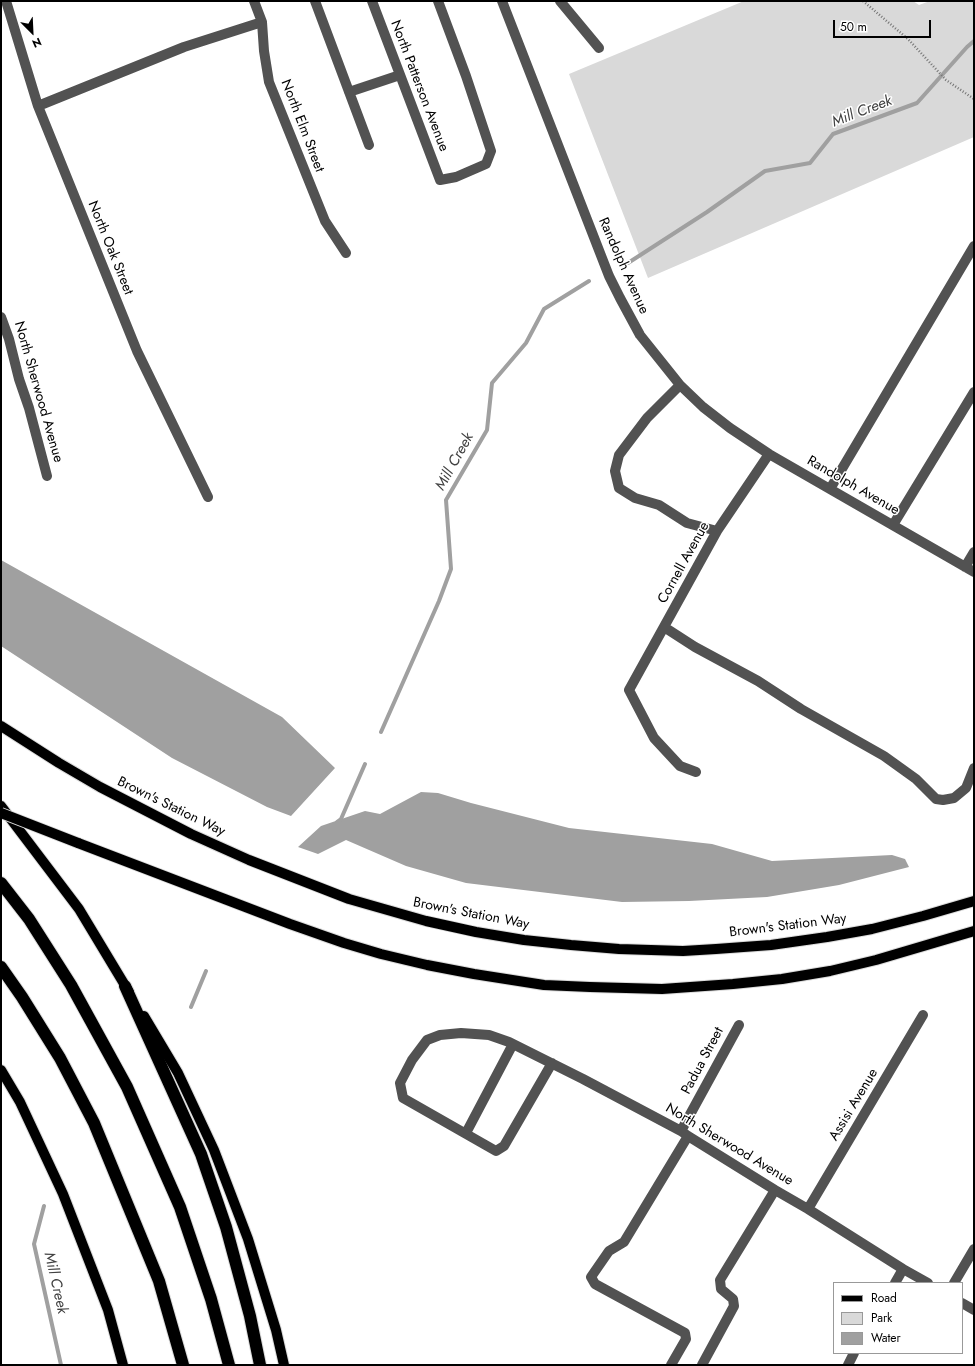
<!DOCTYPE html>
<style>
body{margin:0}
#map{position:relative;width:975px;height:1366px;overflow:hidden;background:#fff;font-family:Jost,sans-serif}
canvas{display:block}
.frame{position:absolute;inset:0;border:2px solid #000;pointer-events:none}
.legend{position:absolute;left:833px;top:1282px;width:130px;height:72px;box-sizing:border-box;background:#fff;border:1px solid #999;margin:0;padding:5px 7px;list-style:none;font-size:12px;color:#000}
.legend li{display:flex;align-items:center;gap:8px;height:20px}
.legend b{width:20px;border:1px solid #999}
.north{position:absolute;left:12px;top:12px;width:40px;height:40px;-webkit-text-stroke:3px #fff;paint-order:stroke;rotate:156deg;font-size:11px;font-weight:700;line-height:16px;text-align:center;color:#000}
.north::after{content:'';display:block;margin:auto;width:14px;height:18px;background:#000;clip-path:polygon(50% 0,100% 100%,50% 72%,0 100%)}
.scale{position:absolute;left:833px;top:20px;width:98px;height:18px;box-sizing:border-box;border:2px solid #000;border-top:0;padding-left:5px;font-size:12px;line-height:14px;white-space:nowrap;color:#000;-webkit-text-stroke:3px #fff;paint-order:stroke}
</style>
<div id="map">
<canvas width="975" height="1366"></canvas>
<div class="frame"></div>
<ul class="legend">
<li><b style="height:5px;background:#000"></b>Road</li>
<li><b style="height:11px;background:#d9d9d9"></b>Park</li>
<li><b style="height:11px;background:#a0a0a0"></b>Water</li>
</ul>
<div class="north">N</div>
<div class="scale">50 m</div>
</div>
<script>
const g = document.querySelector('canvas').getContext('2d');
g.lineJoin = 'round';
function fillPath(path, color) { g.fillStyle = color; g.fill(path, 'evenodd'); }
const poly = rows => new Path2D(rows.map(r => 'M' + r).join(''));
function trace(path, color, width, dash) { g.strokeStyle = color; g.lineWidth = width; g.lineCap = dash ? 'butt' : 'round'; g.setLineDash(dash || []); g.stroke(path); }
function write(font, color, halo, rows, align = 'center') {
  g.font = font + ' Jost,sans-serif'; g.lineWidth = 3; g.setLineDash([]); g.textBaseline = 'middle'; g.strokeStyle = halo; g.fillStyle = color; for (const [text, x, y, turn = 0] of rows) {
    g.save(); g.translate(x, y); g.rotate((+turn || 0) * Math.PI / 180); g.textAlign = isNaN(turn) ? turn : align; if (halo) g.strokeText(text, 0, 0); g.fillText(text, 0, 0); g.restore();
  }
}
fillPath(poly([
 [744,1,913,1,919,5,930,1,974,1,974,137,648,278,569,74]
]), '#d9d9d9');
fillPath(poly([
 [1,560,282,717,335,768,291,816,267,807,172,758,1,646],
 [421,792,438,793,471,803,569,828,712,844,772,861,892,855,905,859,909,867,839,885,767,897,689,901,622,902,466,883,406,866,346,840,318,854,298,847,321,826,365,811,380,814]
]), '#a0a0a0');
trace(poly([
 [628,263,707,212,765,171,810,163,833,134,917,103,967,47,974,41],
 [381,732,439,601,451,569,446,500,487,430,492,383,526,343,544,309,589,281],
 [337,822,341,819,365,764],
 [191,1007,206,971],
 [44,1206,34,1244,61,1365]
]), '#a0a0a0', 4);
const major = poly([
 [1,726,59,763,100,787,191,834,249,860,349,899,426,921,476,932,524,940,571,945,619,949,683,951,716,949,771,945,827,937,872,929,923,916,974,901],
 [1,806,79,909,129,992],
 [78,843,290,924,344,943,381,954,427,965,474,974,544,985,590,987,662,989,733,984,782,979,830,971,876,960,974,931],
 [144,1016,178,1073,214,1150,248,1239,276,1330,284,1365],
 [1,1070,20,1102,63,1194,108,1310,123,1365]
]);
const highway = poly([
 [1,883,29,919,71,985,127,1087,180,1207,211,1299,229,1365],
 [1,967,22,997,60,1058,94,1123,159,1281,183,1365],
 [125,986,201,1154,226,1227,250,1316,260,1365]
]);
trace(major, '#dbdbdb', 12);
trace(highway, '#dbdbdb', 14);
trace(poly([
 [863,1,908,39,946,80,974,99]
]), '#747474', 2.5, [1, 2]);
trace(poly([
 [6,1,38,106,137,351,208,497],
 [254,1,262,22,264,51,269,82,325,221,346,253],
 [315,1,369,145],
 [372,1,440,180,456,177,486,164,491,151,466,76,438,1],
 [502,1,609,276,620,298,640,335,680,385,703,407,730,428,769,454,974,572],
 [560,1,599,48],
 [349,92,400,75],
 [38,106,184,47,262,22],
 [1,317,9,339,19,379,29,408,47,476],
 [680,385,647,418,619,455,615,471,619,488,635,498,659,505,687,523,717,531],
 [830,489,974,246],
 [893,525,974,392],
 [965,567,974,552],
 [664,627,695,647,758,681,801,709,884,756,916,779,936,799,943,800,954,798,966,788,974,768],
 [696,772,680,766,654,738,629,690,717,531,769,454],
 [552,1063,504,1146,496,1151,403,1098,400,1083,412,1060,427,1040,440,1035,461,1033,489,1035,509,1042,583,1079,681,1131,688,1136,775,1190,808,1209,903,1269,928,1283],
 [681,1131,739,1025],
 [466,1133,513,1044],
 [808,1209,923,1015],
 [895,1283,903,1269],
 [954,1283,974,1249],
 [962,1303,974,1310],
 [671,1365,686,1339,685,1333,595,1284,591,1277,609,1251,624,1242,688,1136],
 [702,1365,734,1306,733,1299,721,1289,720,1280,775,1190],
 [848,1365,854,1353]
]), '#525252', 10);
trace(major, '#000', 10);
trace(highway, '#000', 12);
const majorBridge = poly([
 [1,813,78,843]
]);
trace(majorBridge, '#dbdbdb', 12, []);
trace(majorBridge, '#000', 10);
write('14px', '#000', '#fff', [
 ["North Patterson Avenue",419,86,69],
 ["North Elm Street",302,126,69],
 ["North Oak Street",110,248,68],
 ["Randolph Avenue",623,266,66],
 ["North Sherwood Avenue",38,392,74],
 ["Randolph Avenue",853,486,30],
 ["Cornell Avenue",684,563,-61],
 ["Brown's Station Way",171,807,26],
 ["Brown's Station Way",471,914,11],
 ["Brown's Station Way",788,926,-7],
 ["Padua Street",703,1061,-62],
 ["Assisi Avenue",854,1105,-59],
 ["North Sherwood Avenue",729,1145,31]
]);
write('italic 15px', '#414141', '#fff', [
 ["Mill Creek",862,112,-21],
 ["Mill Creek",455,462,-61],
 ["Mill Creek",55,1283,77]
]);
</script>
